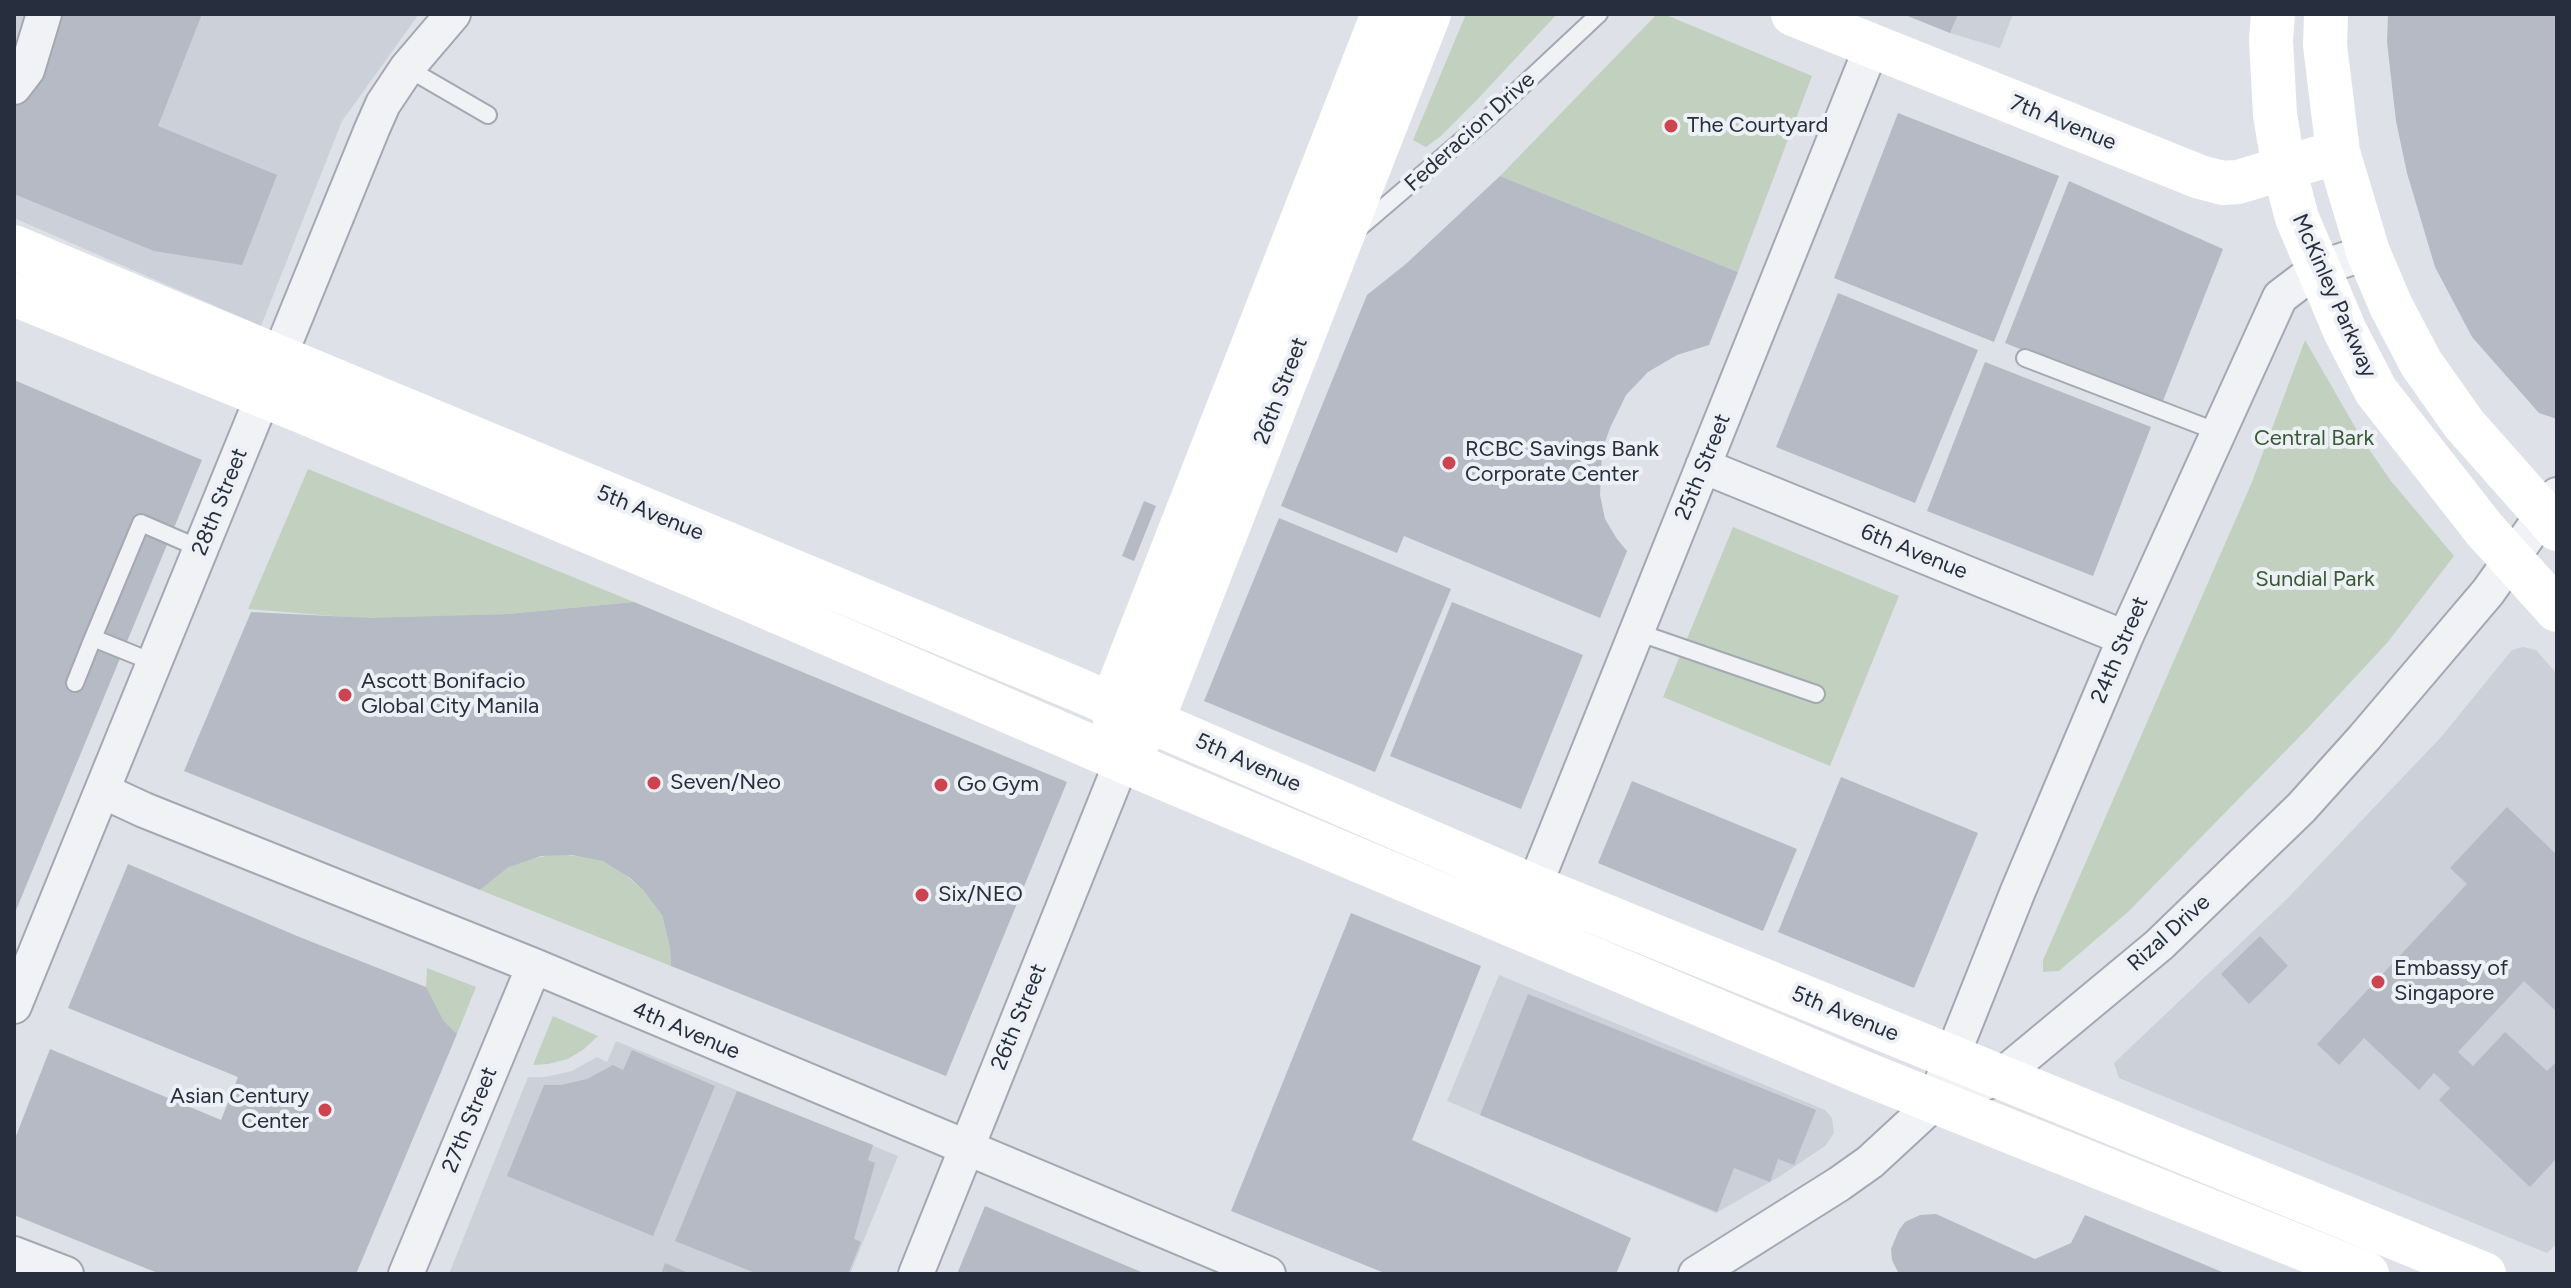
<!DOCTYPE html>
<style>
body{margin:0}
#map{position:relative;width:2571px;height:1288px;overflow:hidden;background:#dee1e7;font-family:Figtree,sans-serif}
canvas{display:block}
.frame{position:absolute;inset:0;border:16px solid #272e3e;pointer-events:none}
</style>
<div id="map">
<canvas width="2571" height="1288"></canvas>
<div class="frame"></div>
</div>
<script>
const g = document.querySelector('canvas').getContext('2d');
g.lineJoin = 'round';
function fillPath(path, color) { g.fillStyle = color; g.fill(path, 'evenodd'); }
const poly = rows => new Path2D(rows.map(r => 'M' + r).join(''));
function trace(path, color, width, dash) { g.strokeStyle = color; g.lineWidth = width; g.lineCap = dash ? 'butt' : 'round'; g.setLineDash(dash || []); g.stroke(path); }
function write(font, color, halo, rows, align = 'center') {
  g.font = font + ' Figtree,sans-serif'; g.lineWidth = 8; g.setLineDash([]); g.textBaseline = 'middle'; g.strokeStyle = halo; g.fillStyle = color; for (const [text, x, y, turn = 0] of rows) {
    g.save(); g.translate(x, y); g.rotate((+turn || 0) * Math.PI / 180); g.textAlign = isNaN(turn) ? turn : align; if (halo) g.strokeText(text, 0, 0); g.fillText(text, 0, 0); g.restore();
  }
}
fillPath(poly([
 [14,14,419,14,342,121,261,326,14,218],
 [1903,14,2013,14,2000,48,1950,33],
 [2523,647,2536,650,2557,674,2557,1243,2547,1253,2119,1078,2114,1063,2286,900,2442,736,2512,650],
 [1499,975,1825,1110,1832,1118,1834,1133,1825,1146,1782,1175,1716,1213,1447,1101],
 [616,1041,898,1156,850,1274,449,1274,528,1077,545,1077,572,1071,597,1057,607,1062]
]), '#ccd0d9');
fillPath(poly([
 [1466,14,1557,14,1475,102,1441,136,1426,147,1413,140],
 [1657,14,1664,14,1812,76,1738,272,1500,176],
 [2305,340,2362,439,2391,481,2454,556,2387,643,2308,728,2128,912,2059,971,2043,972,2043,960,2252,482],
 [308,469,634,602,507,614,371,619,248,609],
 [1733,527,1899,596,1830,766,1663,697],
 [556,854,588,857,603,861,617,868,643,890,662,915,670,948,671,966,480,890,509,867,525,860],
 [427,968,476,987,457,1034,443,1020,432,1002,426,987],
 [553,1016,598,1036,584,1049,568,1059,548,1064,533,1065]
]), '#c2d1bf');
fillPath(poly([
 [53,14,202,14,158,126,277,175,242,265,154,251,14,194,14,104,36,73],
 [1903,14,1958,14,1950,33],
 [2388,14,2557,14,2557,419,2539,413,2472,337,2435,267,2407,173,2396,121,2387,42],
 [1898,113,2059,176,1994,342,1834,278],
 [1500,176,1738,272,1709,345,1677,355,1648,372,1626,395,1610,428,1602,451,1600,495,1605,519,1617,539,1627,551,1600,618,1404,536,1397,553,1281,506,1367,295,1407,263],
 [2069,181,2223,249,2161,406,2005,343],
 [1838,293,1978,350,1915,503,1776,447],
 [1985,362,2151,427,2093,576,1927,511],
 [14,380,202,460,14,915],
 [1144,501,1156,506,1134,561,1122,556],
 [1279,518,1451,589,1375,772,1204,701],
 [634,602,1067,782,946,1076,671,966,670,948,662,915,643,890,630,878,603,861,572,855,541,856,509,867,480,890,184,771,251,612,371,618,507,614],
 [1452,602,1583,655,1521,809,1390,756],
 [1841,777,1978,833,1914,988,1778,932],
 [1632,781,1797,849,1763,931,1598,863],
 [2507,807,2557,855,2557,1012,2524,981,2458,1052,2473,1066,2505,1032,2547,1071,2557,1061,2557,1158,2530,1187,2439,1100,2450,1088,2434,1073,2419,1090,2364,1038,2339,1065,2317,1044,2467,884,2450,868],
 [128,864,297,936,426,987,443,1020,457,1034,356,1274,160,1274,14,1215,14,1141,50,1049,221,1120,238,1077,68,1008],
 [1351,913,1481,966,1412,1140,1631,1238,1616,1274,1387,1274,1231,1211],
 [2260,936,2288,966,2249,1004,2221,974],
 [1528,994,1816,1110,1794,1165,1778,1159,1770,1182,1734,1168,1717,1212,1480,1115],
 [632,1050,715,1086,653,1236,507,1176,544,1085,561,1085,587,1079,613,1065,623,1070],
 [737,1091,873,1145,868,1160,875,1163,854,1239,861,1242,848,1274,758,1274,675,1241],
 [985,1206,1146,1274,957,1274],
 [1936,1214,2035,1259,2071,1243,2085,1215,2227,1274,1899,1274,1892,1260,1891,1249,1899,1230,1905,1222,1920,1215],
 [665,1263,691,1274,661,1274]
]), '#b5bac4');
const lane = poly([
 [407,68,488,115],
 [1357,230,1489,117,1599,14],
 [2025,358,2218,432],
 [1637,632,1816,694],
 [155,663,93,638,141,523,201,549],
 [75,683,93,638]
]);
const street = poly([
 [14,87,27,70,44,14],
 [1703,466,2125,638],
 [103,791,144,810,534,966,1268,1274],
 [1534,887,1872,46],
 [14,1006,372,129,383,104,407,68,453,14],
 [1943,1079,2018,891,2125,638,2280,297,2317,269,2368,252],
 [14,1254,66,1274],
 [406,1274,534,966],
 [916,1274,1122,761],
 [1696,1274,1839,1184,1870,1162,1935,1102,2000,1077,2159,945,2301,808,2364,738,2488,592,2557,495]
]);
trace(lane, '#a3a8b1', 20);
trace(street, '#a3a8b1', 38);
trace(lane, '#f0f2f6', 16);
trace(street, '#f0f2f6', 34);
trace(poly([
 [1793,14,2200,177,2223,183,2238,182,2338,152],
 [2273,14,2271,40,2275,115,2284,168,2297,218,2345,331,2376,391,2484,529,2557,610],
 [2326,14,2325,45,2338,152,2368,252,2391,306,2421,363,2464,424,2557,529],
 [14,247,1074,688,1534,887,2484,1274],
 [14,294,304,412,697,577,1161,777,1866,1074,2367,1274],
 [1117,731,1112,704,1383,14],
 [1136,743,1152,721,1429,14]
]), '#fff', 44);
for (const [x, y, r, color] of [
 [1671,126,8,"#cb444f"],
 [1449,463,8,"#cb444f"],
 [345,695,8,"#cb444f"],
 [654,783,8,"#cb444f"],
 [941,785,8,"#cb444f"],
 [922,895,8,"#cb444f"],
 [2378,982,8,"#cb444f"],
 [325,1110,8,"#cb444f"]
]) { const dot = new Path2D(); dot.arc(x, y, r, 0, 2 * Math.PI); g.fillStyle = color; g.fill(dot); trace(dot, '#edf0f5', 3); }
write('22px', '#272e3e', '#edf0f5', [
 ["7th Avenue",2063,123,22],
 ["Federacion Drive",1470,132,-42],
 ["McKinley Parkway",2334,296,66],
 ["26th Street",1281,391,-69],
 ["25th Street",1703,467,-68],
 ["28th Street",220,502,-68],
 ["5th Avenue",650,513,22],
 ["6th Avenue",1914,552,22],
 ["24th Street",2120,650,-67],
 ["5th Avenue",1248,763,24],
 ["Rizal Drive",2169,933,-42],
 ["5th Avenue",1845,1014,22],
 ["26th Street",1019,1017,-68],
 ["4th Avenue",686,1031,23],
 ["27th Street",470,1120,-68]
]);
write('22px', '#272e3e', '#edf0f5', [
 ["The Courtyard",1687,126],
 ["RCBC Savings Bank",1465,450],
 ["Corporate Center",1465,475],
 ["Ascott Bonifacio",361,682],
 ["Global City Manila",361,707],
 ["Seven/Neo",670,783],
 ["Go Gym",957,785],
 ["Six/NEO",938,895],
 ["Embassy of",2394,969],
 ["Singapore",2394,994],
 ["Asian Century",309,1097,"right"],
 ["Center",309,1122,"right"]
], 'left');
write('22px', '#395935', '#edf0f5', [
 ["Central Bark",2314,439],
 ["Sundial Park",2315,580]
]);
</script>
